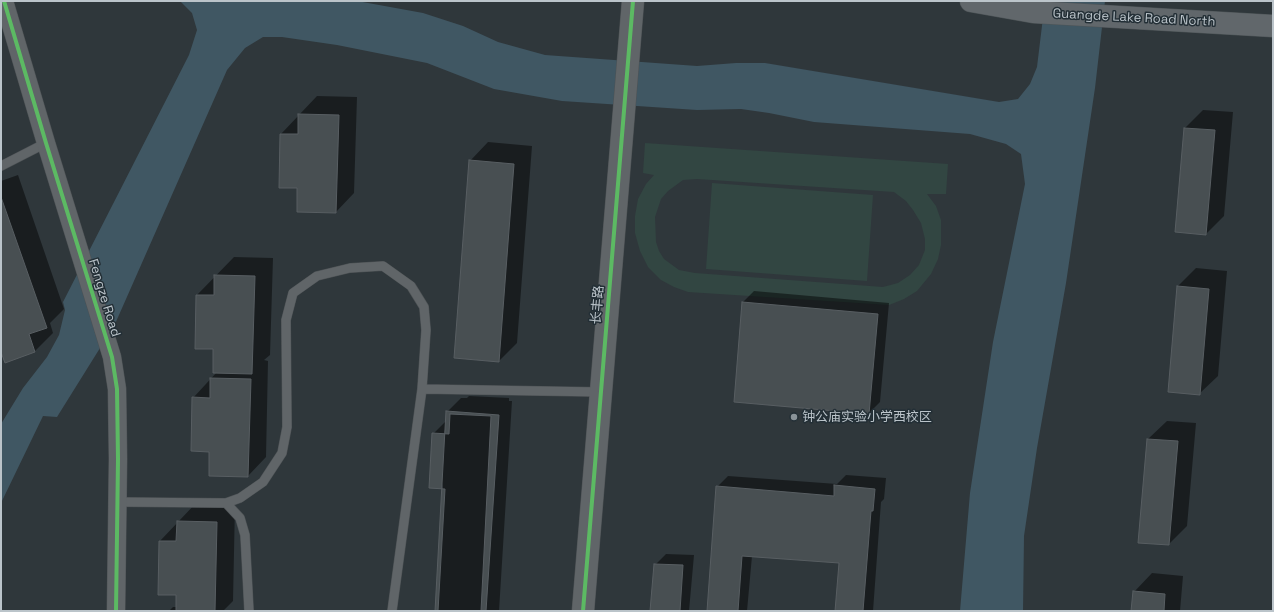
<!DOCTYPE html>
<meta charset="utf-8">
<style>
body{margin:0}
#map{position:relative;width:1274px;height:612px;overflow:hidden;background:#2f373b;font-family:"Space Grotesk",sans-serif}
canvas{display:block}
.frame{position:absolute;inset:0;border:2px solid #bbc4ca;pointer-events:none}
</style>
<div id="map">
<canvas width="1274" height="612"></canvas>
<div class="frame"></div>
</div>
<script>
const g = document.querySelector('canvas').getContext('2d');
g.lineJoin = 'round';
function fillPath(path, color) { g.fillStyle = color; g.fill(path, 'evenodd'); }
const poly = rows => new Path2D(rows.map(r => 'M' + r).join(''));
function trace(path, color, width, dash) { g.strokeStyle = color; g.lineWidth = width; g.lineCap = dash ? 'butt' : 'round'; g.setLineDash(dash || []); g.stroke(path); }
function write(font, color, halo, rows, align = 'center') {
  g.font = font + ' "Space Grotesk","Noto Sans SC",sans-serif'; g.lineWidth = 3; g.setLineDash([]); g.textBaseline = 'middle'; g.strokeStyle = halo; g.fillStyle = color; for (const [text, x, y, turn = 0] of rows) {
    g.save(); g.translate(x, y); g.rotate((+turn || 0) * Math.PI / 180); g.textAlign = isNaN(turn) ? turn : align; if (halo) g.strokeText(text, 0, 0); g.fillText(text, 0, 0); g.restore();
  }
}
fillPath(poly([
 [645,143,948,164,946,194,927,194,936,206,941,220,941,245,938,259,931,274,917,291,904,299,889,305,688,292,674,287,661,280,648,267,640,251,635,233,635,216,638,199,646,184,654,175,643,173],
 [697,179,894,192,906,201,913,210,921,223,925,239,925,250,919,265,910,275,898,283,883,287,695,273,679,270,664,259,659,251,656,242,655,217,661,199,668,191,683,180],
 [712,183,873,195,867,281,706,269]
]), '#324642');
fillPath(poly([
 [180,1,357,1,423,13,463,26,498,42,545,55,697,66,736,63,765,63,999,102,1018,99,1030,84,1037,67,1045,1,1105,1,1095,88,1066,283,1037,448,1024,536,1023,611,960,611,970,493,993,342,1025,184,1021,154,1006,144,970,134,814,122,769,113,741,109,697,110,562,101,494,89,427,63,337,45,282,37,263,37,245,48,227,70,115,324,57,417,43,416,1,503,1,424,23,388,47,357,59,335,65,310,63,302,189,55,197,30,192,13]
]), '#405763');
fillPath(poly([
 [317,96,357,97,354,193,336,212,298,187,280,187,281,134],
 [1203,110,1233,112,1224,216,1206,234,1185,128],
 [488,142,532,146,517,343,499,361,455,358,470,161],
 [18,175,64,309,50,323,53,333,35,351,5,362,1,349,1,181],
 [234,257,273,258,270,355,264,360,268,361,266,457,248,476,210,451,193,398,217,372,214,348,197,295],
 [1196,268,1227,271,1218,376,1199,394,1178,286],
 [754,291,889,303,880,402,869,413,743,302],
 [469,396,509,398,509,401,512,401,499,611,436,611,443,488,433,434,447,420,447,412,461,398,467,398],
 [1167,421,1196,423,1187,526,1169,544,1148,439],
 [846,475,886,478,884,499,881,502,873,611,836,611,840,562,752,556,747,611,708,611,717,487,728,476,837,484],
 [196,503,235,504,233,601,223,611,169,611,173,607,177,607,177,594,160,541],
 [666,554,694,555,689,611,651,611,655,565],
 [1152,573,1183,576,1180,611,1132,611,1134,592]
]), '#0007');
const building = poly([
 [298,114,339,115,336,213,297,212,297,188,279,188,280,134,298,134,298,114],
 [1184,128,1215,130,1206,235,1175,232,1184,128],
 [469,160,514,164,499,362,454,358,469,160],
 [1,197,47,328,29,334,35,352,5,363,1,352,1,197],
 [214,275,255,276,252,374,213,373,213,349,195,349,196,295,214,295,214,275],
 [1177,286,1209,289,1200,395,1168,392,1177,286],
 [742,302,878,314,869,414,734,402,742,302],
 [210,378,251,379,248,477,209,476,209,452,191,451,192,397,210,398,210,378],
 [446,411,499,415,486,611,435,611,446,411],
 [450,414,491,416,481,611,438,611,445,489,429,488,432,433,449,434,450,414],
 [1147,439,1178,441,1169,545,1138,543,1147,439],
 [834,485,875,489,873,511,871,511,863,611,835,611,839,563,742,556,738,611,707,611,716,486,834,496,834,485],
 [177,521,217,522,215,611,176,611,176,595,158,595,159,541,176,541,177,521],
 [654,564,683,565,680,611,650,611,654,564],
 [1133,591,1165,594,1164,611,1131,611,1133,591]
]);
fillPath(building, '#484f52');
trace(building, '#585e62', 1);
const service = poly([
 [1,166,46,143],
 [422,389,601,392],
 [118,502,226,503,240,518,245,535,249,611],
 [226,503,240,498,263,482,282,453,287,427,286,320,293,293,317,276,350,268,383,266,411,286,424,307,426,330,422,389,392,611]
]);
const minor = poly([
 [4,1,46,143,112,357,117,389,118,459,116,611]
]);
const tertiary = poly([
 [583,611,633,1]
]);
const primary = poly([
 [971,1,1033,12,1273,26]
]);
trace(service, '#4d5255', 10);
trace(minor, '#4d5255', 19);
trace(tertiary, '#4d5255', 23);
trace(primary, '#4d5457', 23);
trace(service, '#606568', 9);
trace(minor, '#606568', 18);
trace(tertiary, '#606568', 22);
trace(primary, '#61676b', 22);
trace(poly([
 [4,1,46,143,112,357,117,389,118,459,116,611],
 [583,611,633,1]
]), '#5cba63', 4);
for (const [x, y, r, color] of [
 [794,417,4,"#8a9398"]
]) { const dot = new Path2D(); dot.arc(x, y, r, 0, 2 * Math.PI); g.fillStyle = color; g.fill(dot); trace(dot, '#232f36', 1.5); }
write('13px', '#bbc4ca', '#232f36', [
 ["Guangde Lake Road North",1134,18,3],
 ["Fengze Road",104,298,73],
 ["长丰路",598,305,-85]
]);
write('13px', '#bbc4ca', '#232f36', [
 ["钟公庙实验小学西校区",802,417]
], 'left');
</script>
